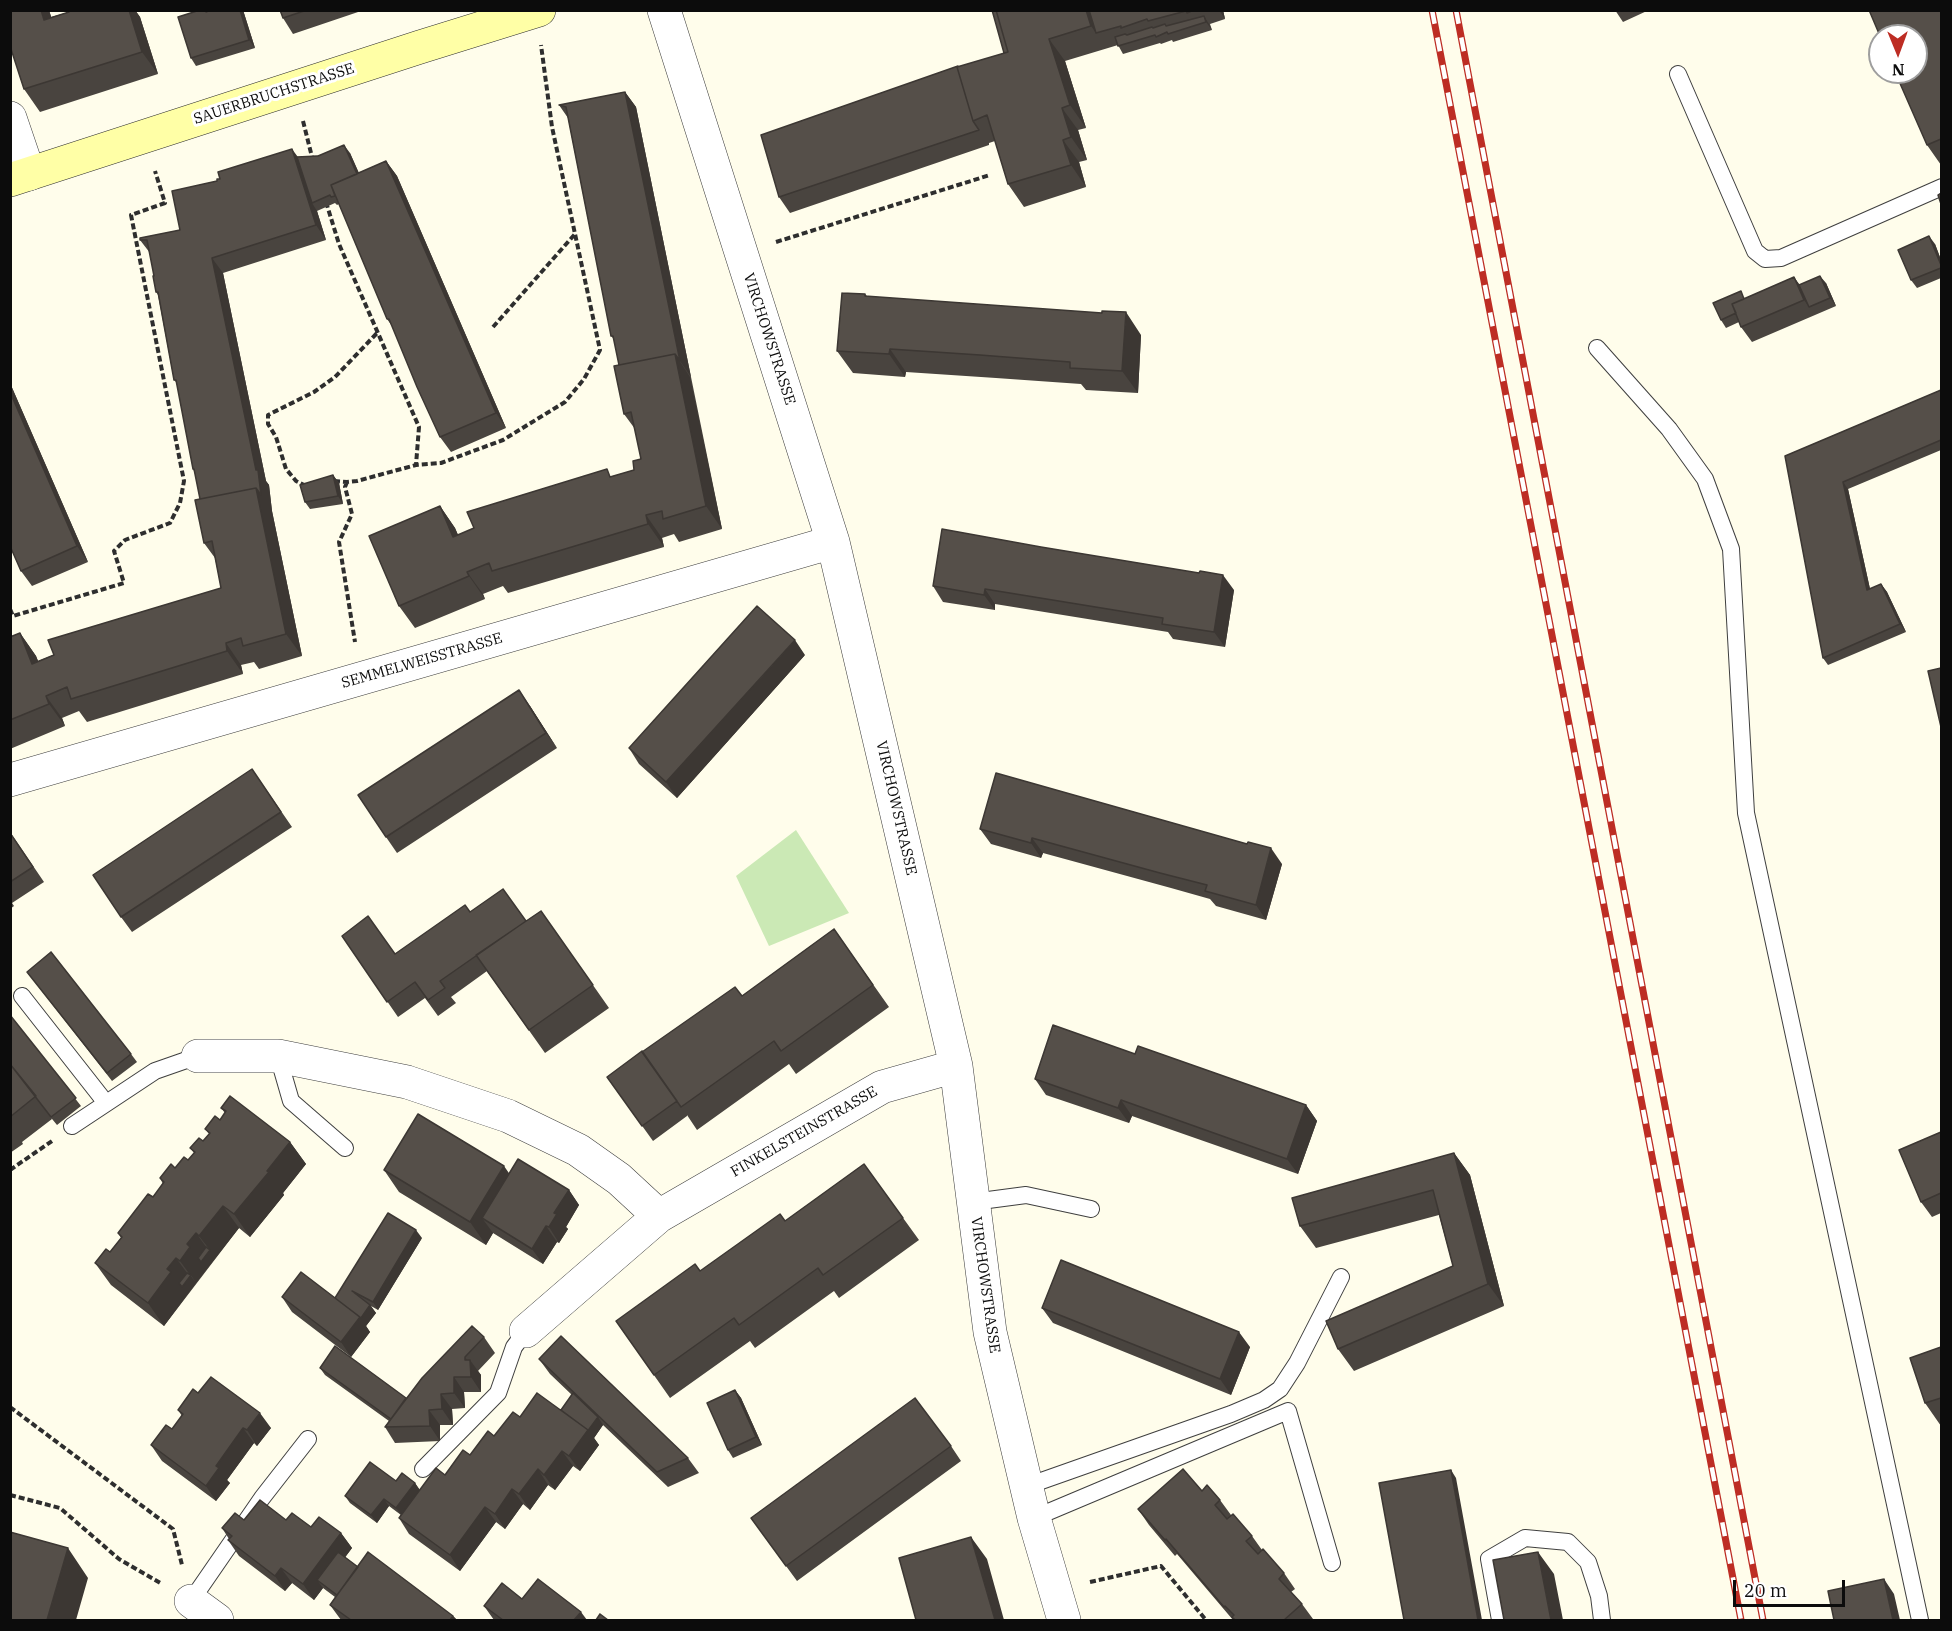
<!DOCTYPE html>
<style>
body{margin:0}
#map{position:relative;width:1952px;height:1631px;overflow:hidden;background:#fffdeb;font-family:"IBM Plex Serif",serif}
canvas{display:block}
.frame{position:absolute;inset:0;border:12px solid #0c0c0c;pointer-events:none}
.north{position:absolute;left:1868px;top:24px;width:60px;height:60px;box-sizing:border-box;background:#fff;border:2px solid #9e9e9e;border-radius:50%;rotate:179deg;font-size:16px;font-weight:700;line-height:24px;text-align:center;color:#0c0c0c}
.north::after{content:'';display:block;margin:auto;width:21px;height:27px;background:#bd2d24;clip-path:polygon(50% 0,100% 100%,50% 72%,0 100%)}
.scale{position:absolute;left:1733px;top:1580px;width:112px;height:27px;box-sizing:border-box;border:3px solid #0c0c0c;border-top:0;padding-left:8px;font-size:18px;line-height:21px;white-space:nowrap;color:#0c0c0c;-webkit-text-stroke:4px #fff;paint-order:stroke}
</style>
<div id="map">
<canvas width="1952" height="1631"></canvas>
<div class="frame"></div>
<div class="north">N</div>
<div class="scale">20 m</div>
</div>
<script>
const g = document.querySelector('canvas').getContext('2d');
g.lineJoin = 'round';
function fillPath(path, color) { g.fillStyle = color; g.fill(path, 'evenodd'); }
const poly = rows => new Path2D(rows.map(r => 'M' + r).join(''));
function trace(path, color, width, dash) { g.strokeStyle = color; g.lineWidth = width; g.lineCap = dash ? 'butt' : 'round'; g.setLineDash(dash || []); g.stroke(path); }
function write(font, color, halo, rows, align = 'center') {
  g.font = font + ' "IBM Plex Serif",serif'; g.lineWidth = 6; g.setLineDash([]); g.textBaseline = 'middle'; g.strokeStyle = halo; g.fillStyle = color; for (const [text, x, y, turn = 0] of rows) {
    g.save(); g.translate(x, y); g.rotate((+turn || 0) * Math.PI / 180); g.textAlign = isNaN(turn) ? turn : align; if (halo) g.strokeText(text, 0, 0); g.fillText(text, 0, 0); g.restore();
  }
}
fillPath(poly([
 [796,830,849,913,769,946,736,876]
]), '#cbe9b5');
const lane = poly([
 [1678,74,1755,251,1765,259,1781,258,1942,187],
 [1597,348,1669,429,1705,479,1731,549,1746,813,1920,1620],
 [22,996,106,1103],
 [278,1056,291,1101,345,1148],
 [72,1126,155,1071,198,1056],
 [973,1202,1026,1195,1091,1209],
 [423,1469,498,1393,514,1347,526,1331],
 [1027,1486,1231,1414,1264,1400,1280,1389,1297,1363,1341,1277],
 [1034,1518,1288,1411,1332,1563],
 [191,1601,262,1498,308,1439],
 [1500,1620,1489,1559,1525,1538,1568,1542,1588,1562,1599,1596,1602,1620]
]);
const street = poly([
 [664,10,833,542,956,1066,990,1332,1034,1518,1064,1620],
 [10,118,29,174],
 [10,780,833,542],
 [198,1056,278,1056,407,1082,508,1116,578,1150,619,1179,659,1216],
 [526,1331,659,1216,882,1087,956,1066],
 [191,1601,217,1620]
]);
const secondary = poly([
 [10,180,420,47,539,10]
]);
trace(lane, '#3f3f3f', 18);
trace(street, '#3f3f3f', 34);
trace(secondary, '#2e2e2e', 34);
trace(poly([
 [303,121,313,161],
 [326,202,339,244,419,427,416,465],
 [776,242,990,175],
 [493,327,575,234],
 [334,481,347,482,357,481,416,465,441,463,503,440,565,402,584,379,600,350,552,127,541,45],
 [347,482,345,487,352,514,339,542,355,642],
 [306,486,296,481,286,469,276,437,268,424,268,415,314,392,335,377,378,332],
 [10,609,13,616,124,583,114,551,125,540,170,523,180,503,184,481,131,215,165,203,155,171],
 [10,1170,52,1141],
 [10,1407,173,1529,182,1565],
 [10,1495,60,1508,119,1559,162,1584],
 [1090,1582,1161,1566,1206,1620]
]), '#2e2e2e', 4, [6, 3]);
trace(lane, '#fff', 16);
trace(street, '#fff', 33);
trace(secondary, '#ffffa6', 33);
const rail = poly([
 [1432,10,1741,1620],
 [1456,10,1763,1620]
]);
trace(rail, '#bd2d24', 7);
trace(rail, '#fff', 4.5, [14]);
fillPath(poly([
 [49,10,51,17,69,12,68,10,135,10,140,17,158,74,40,112,24,89],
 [211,10,243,10,255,48,196,66,191,58,206,12],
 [280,10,364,10,293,34,283,18],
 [992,10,1223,10,1225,19,1210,24,1212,30,1173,42,1172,40,1161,44,1160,43,1123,54,1118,45,1065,61,1086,128,1078,130,1087,160,1079,162,1086,187,1024,207,1008,184,995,141,989,143,989,145,790,213,779,197,1004,53],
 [1615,10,1649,10,1623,22],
 [1941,10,1941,165,1927,145],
 [625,92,636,107,722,529,679,542,674,534,662,538,664,547,508,593,503,586,483,594,485,599,415,628,399,606,440,506,455,528,458,535,613,476,634,470,641,459,635,429,624,414,619,365,614,339,611,336,568,118,559,105],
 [350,153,359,173,386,161,397,176,506,428,451,452,440,437,392,326,387,319,339,204,337,205,335,203,317,211,326,240,223,273,266,481,269,485,272,511,302,656,259,669,254,662,241,665,243,674,87,722,79,711,62,718,65,726,10,749,10,637,20,633,36,656,38,661,221,588,215,558,204,543,200,499,195,473,193,469,177,383,174,380,158,295,156,292,154,276,150,253,140,240,180,230,217,181,220,179,297,157],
 [1935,244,1941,260,1941,278,1917,288,1911,280],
 [1794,277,1799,285,1826,283,1836,306,1752,342,1741,327,1739,322,1726,328,1721,320,1746,298],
 [865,294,867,296,1141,335,1138,393,1086,390,1081,384,996,378,906,372,905,377,853,373,837,351],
 [10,383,88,562,32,586,21,571,10,546],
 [1941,390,1941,450,1848,489,1870,589,1881,584,1887,592,1906,632,1828,665,1823,658,1785,456],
 [333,475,339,483,343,504,310,509,305,502],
 [933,586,1234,590,1225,647,1173,639,1168,632,995,604,995,610,943,602],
 [805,655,677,798,639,764,629,748],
 [530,706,557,748,397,853,386,837],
 [252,769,292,827,132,932,121,917],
 [980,829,1282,864,1266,920,1216,906,1210,899,1171,888,1043,853,1041,858,991,844],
 [10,832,44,882,12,903,14,906,10,909],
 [541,911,609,1008,545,1053,487,971,451,997,456,1003,438,1016,425,998,398,1017,342,936,395,954,470,912,526,921],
 [834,929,889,1007,796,1074,789,1064,697,1130,687,1115,687,1116,653,1141,607,1077,643,1053,742,996],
 [27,972,131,1054,137,1062,112,1081],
 [10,1015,81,1106,57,1125,48,1114,52,1119,22,1142,23,1144,10,1153],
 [1135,1054,1306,1105,1317,1121,1298,1174,1132,1116,1129,1123,1046,1095,1035,1079],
 [221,1108,290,1142,306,1164,283,1193,284,1195,250,1237,239,1228,164,1326,111,1285,95,1263,110,1252,121,1238,118,1233,153,1197,163,1184,160,1178,188,1160,194,1153,190,1148,203,1141,209,1134,205,1129,220,1120,225,1113],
 [1941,1132,1941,1213,1932,1217,1921,1202],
 [1454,1153,1470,1175,1504,1306,1354,1371,1338,1349,1453,1266,1439,1215,1316,1248,1300,1226],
 [864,1164,919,1240,839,1298,834,1291,755,1348,750,1341,670,1398,616,1321,785,1221],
 [384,1170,509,1173,569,1190,579,1205,566,1227,568,1229,559,1243,557,1242,543,1264,493,1233,486,1245,399,1192],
 [422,1238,378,1310,371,1306,376,1313,366,1326,370,1332,351,1357,292,1312,282,1297,335,1298],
 [1042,1308,1250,1347,1231,1395,1053,1323],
 [484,1337,495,1353,478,1371,481,1375,481,1392,464,1392,465,1408,452,1409,453,1425,440,1425,440,1441,395,1443,385,1427,389,1421,325,1375,320,1368,406,1398],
 [1941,1347,1941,1426,1925,1403],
 [539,1359,688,1458,699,1473,668,1487,603,1425,594,1438,599,1445,580,1471,573,1466,555,1490,548,1485,530,1510,523,1504,505,1529,496,1522,460,1571,409,1534,399,1518,401,1515,389,1506,377,1523,350,1503,345,1496,396,1481,415,1483,420,1490,445,1475,520,1417,561,1410,572,1395,550,1374],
 [735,1390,741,1398,762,1445,733,1458,728,1450],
 [198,1393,271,1428,257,1446,254,1443,227,1480,230,1483,216,1501,162,1461,151,1445,172,1429,182,1416,178,1410],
 [951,1446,961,1461,797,1581,751,1518],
 [1202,1491,1220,1500,1231,1515,1252,1536,1262,1550,1284,1573,1295,1589,1291,1592,1302,1604,1313,1619,1312,1620,1233,1620,1177,1554,1175,1556,1149,1525,1138,1509],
 [244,1520,286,1520,311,1527,341,1533,352,1548,345,1557,358,1567,453,1616,457,1620,341,1620,330,1605,335,1597,323,1588,314,1600,292,1583,285,1591,239,1556,228,1540,229,1539,222,1528],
 [522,1599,587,1620,494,1620,484,1606]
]), '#49443f');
fillPath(poly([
 [41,10,49,10,59,42,44,20],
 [129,10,135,10,140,17,158,74,142,52],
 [240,10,243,10,255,48,249,40],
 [1086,10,1095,10,1096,33,1091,26],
 [1219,10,1223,10,1225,19],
 [1204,16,1209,24,1212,30,1206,22],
 [1049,39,1065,61,1086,128,1070,105],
 [625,92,636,107,691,377,680,361],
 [1062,108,1078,130,1087,160,1071,137],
 [1063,140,1079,162,1086,187,1071,165],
 [344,145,350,153,366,190,361,182],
 [292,149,303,164,312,203,317,211,326,240,316,225],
 [386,161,397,176,506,428,496,413],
 [1929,236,1935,244,1941,260,1941,265],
 [212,258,223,273,266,481,269,485,272,511,302,656,286,634,256,488,256,470],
 [1820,276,1826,283,1836,306,1830,298],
 [1794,277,1805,292,1809,307,1804,300],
 [1126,312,1141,335,1138,393,1122,371],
 [890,349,906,372,905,377,889,354],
 [675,354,690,377,722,529,706,506],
 [10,383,88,562,77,546,10,392],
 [333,475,339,483,343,504,338,496],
 [1843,482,1848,489,1872,598,1867,590],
 [440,506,455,528,465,551,453,537],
 [646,515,662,538,664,547,648,524],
 [467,572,483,594,485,599,469,576],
 [1223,575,1234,590,1225,647,1214,632],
 [1881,584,1887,592,1906,632,1900,624],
 [985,589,995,604,995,610,984,595],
 [20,633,36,656,45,678,32,664],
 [795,640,805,655,677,798,666,782],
 [226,643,241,665,243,674,227,651],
 [519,690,530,706,557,748,546,733],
 [46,696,62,718,65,726,49,704],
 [1032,838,1043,853,1041,858,1031,843],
 [1271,848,1282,864,1266,920,1256,905],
 [1121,1100,1132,1116,1129,1123,1118,1108],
 [1306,1105,1317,1121,1298,1174,1287,1159],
 [290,1142,306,1164,283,1193,284,1195,250,1237,234,1214],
 [1454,1153,1470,1175,1504,1306,1488,1284],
 [504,1166,520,1189,482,1218,493,1233,486,1245,470,1222],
 [569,1190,579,1205,566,1227,568,1229,559,1243,549,1227,554,1213],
 [223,1206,239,1228,206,1270,201,1262,206,1270,196,1283,180,1261,187,1244,196,1233,209,1251,210,1250,199,1236],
 [546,1226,557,1242,543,1264,532,1249],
 [416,1230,422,1238,378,1310,373,1302],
 [176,1258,190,1277,191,1275,196,1283,164,1326,148,1303,167,1269],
 [370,1305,376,1313,366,1326,370,1332,351,1357,341,1342],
 [1239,1332,1250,1347,1231,1395,1220,1379],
 [465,1357,470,1365,470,1360,481,1375,481,1392,471,1377],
 [454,1377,464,1392,465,1408,454,1393],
 [735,1390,741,1398,762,1445,756,1437],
 [441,1394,452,1409,453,1425,442,1409],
 [429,1410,440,1425,440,1441,430,1426],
 [260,1413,271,1428,257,1446,247,1430],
 [598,1417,603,1425,594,1438,599,1445,580,1471,569,1456],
 [243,1428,254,1443,227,1480,230,1483,216,1501,206,1486,216,1466],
 [562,1451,573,1466,555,1490,544,1475],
 [538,1469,548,1485,530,1510,519,1494],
 [1451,1470,1456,1478,1482,1620,1478,1620],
 [415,1483,420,1491,402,1516,396,1508],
 [512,1489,523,1504,505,1529,495,1514],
 [384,1499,389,1506,377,1523,371,1515],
 [485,1507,496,1522,460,1571,450,1555],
 [341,1533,352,1548,325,1585,317,1580,323,1588,314,1600,303,1584],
 [971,1537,987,1559,1004,1620,995,1620],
 [68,1548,88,1578,76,1620,47,1620],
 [1538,1552,1554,1574,1563,1620,1551,1620],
 [281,1568,292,1583,285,1591,275,1576],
 [1884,1579,1894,1594,1900,1620,1893,1620],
 [581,1612,587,1620,574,1620],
 [453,1616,457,1620,450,1620]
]), '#3c3733');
const building = poly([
 [10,10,41,10,44,20,69,12,68,10,129,10,142,52,24,89,10,46,10,10],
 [200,10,205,10,206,12,211,10,240,10,249,40,191,58,178,17,200,10],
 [280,10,307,10,283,18,280,10],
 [992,10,996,10,1008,52,1004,53,992,10],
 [996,10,1086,10,1091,26,1049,39,1070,105,1062,108,1071,137,1063,140,1071,165,1008,184,987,115,973,121,957,67,1008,52,996,10],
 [1089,10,1194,10,1187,13,1186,11,1148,21,1147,19,1121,28,1121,26,1096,33,1089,10],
 [1869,10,1941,10,1941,139,1927,145,1895,72,1916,72,1916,36,1880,36,1869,10],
 [1204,16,1206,22,1168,34,1167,32,1156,37,1155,35,1118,46,1115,37,1125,34,1127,35,1152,27,1153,28,1165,24,1166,26,1204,16],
 [958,66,957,67,973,121,979,130,779,197,761,135,958,66],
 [625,92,680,361,675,354,619,365,613,336,611,336,566,107,559,105,625,92],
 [344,145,357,174,331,185,335,196,331,197,330,195,312,203,297,157,318,156,344,145],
 [292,149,316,225,212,258,256,470,258,470,261,495,256,488,200,499,194,469,193,469,176,380,174,380,158,292,156,292,153,276,154,276,147,240,140,240,140,238,180,230,172,191,217,181,217,179,220,179,218,172,292,149],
 [386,161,496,413,440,437,417,387,389,319,387,319,331,185,386,161],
 [1941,193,1941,204,1938,195,1941,193],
 [1929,236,1941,265,1941,268,1911,280,1898,250,1929,236],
 [1820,276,1830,298,1809,307,1799,285,1820,276],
 [1794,277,1804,300,1741,327,1732,304,1794,277],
 [1741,291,1744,299,1732,304,1736,313,1721,320,1713,303,1741,291],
 [842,293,865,294,865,296,1102,313,1102,311,1126,312,1122,371,1070,368,1070,362,980,355,890,349,889,354,837,351,842,293],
 [675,354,706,506,663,519,662,511,646,515,648,524,492,571,489,563,467,572,469,576,399,606,369,536,440,506,453,537,474,528,467,512,607,469,610,477,634,470,633,461,641,459,631,412,624,414,614,366,675,354],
 [1941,390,1941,440,1843,482,1867,590,1881,584,1900,624,1823,658,1785,456,1941,390],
 [10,392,77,546,21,571,10,546,10,392],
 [333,475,338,496,305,502,300,485,333,475],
 [256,488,286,634,243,646,241,638,226,643,227,651,71,699,67,687,46,696,49,704,10,720,10,637,20,633,32,664,54,655,48,640,221,588,212,541,204,543,195,500,256,488],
 [942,529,1041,547,1199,573,1200,571,1223,575,1214,632,1162,624,1163,618,985,589,984,595,933,586,942,529],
 [757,606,795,640,666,782,629,748,757,606],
 [1941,668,1941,727,1928,671,1941,668],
 [519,690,546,733,386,837,358,795,519,690],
 [252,769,281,812,121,917,93,875,252,769],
 [996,773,1247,844,1248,842,1271,848,1256,905,1205,891,1207,885,1160,873,1032,838,1031,843,980,829,996,773],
 [10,833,33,867,10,882,10,833],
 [503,889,526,921,440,981,445,988,428,1000,415,982,387,1002,342,936,368,916,395,954,465,905,470,912,503,889],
 [541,911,593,985,529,1030,476,955,541,911],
 [834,929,873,985,781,1051,774,1041,681,1107,642,1052,735,987,742,996,834,929],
 [51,952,131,1054,107,1073,27,972,51,952],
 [10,1015,76,1098,51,1117,10,1064,10,1015],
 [1053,1025,1135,1054,1138,1046,1306,1105,1287,1159,1121,1100,1118,1108,1035,1079,1053,1025],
 [642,1051,677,1101,642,1126,607,1077,642,1051],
 [10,1064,36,1096,10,1117,10,1064],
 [230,1096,290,1142,267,1171,269,1172,234,1214,223,1206,199,1236,196,1233,187,1244,190,1247,180,1261,176,1258,167,1269,171,1272,148,1303,95,1263,106,1249,110,1252,122,1237,118,1233,148,1194,153,1197,164,1182,160,1178,171,1164,175,1168,184,1157,188,1160,195,1152,190,1148,199,1138,203,1141,210,1133,205,1129,215,1116,220,1120,226,1111,221,1108,230,1096],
 [418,1114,504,1166,470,1222,384,1170,418,1114],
 [1941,1132,1941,1193,1921,1202,1899,1150,1941,1132],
 [1454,1153,1488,1284,1338,1349,1326,1321,1453,1266,1433,1190,1300,1226,1292,1198,1454,1153],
 [518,1159,569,1190,554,1213,557,1214,549,1227,546,1226,532,1249,482,1218,518,1159],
 [864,1164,903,1218,823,1275,818,1268,739,1325,734,1318,654,1375,616,1321,695,1264,700,1271,780,1214,785,1221,864,1164],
 [388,1213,416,1230,373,1302,352,1291,370,1305,361,1318,335,1298,388,1213],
 [206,1247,210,1250,201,1262,198,1258,206,1247],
 [1061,1260,1239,1332,1220,1379,1042,1308,1061,1260],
 [301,1272,360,1317,341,1342,282,1297,301,1272],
 [187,1273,191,1275,182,1287,179,1283,187,1273],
 [472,1326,484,1337,465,1357,465,1360,470,1360,471,1377,454,1377,454,1393,441,1394,442,1409,429,1410,430,1426,385,1427,422,1378,472,1326],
 [561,1336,688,1458,657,1472,539,1359,561,1336],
 [335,1346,406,1398,391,1419,320,1368,335,1346],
 [1941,1347,1941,1398,1925,1403,1910,1358,1941,1347],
 [211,1377,260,1413,247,1430,243,1428,216,1466,219,1468,206,1486,151,1445,166,1425,172,1429,183,1414,178,1410,193,1389,198,1393,211,1377],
 [735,1390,756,1437,728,1450,707,1403,735,1390],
 [537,1393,588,1430,569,1456,562,1451,544,1475,538,1469,519,1494,512,1489,495,1514,485,1507,450,1555,399,1518,436,1468,445,1475,463,1450,470,1455,488,1431,494,1436,513,1412,520,1417,537,1393],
 [573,1393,598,1417,587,1432,588,1430,561,1410,573,1393],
 [915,1398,951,1446,786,1566,751,1518,915,1398],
 [370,1462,396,1481,402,1473,415,1483,396,1508,384,1499,371,1515,345,1496,370,1462],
 [1183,1469,1202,1491,1207,1485,1220,1500,1215,1505,1227,1519,1233,1514,1252,1536,1246,1541,1258,1554,1263,1549,1284,1573,1279,1579,1302,1604,1284,1620,1235,1620,1232,1617,1234,1615,1225,1606,1224,1607,1166,1539,1165,1540,1138,1509,1183,1469],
 [1451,1470,1478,1620,1404,1620,1379,1483,1451,1470],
 [260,1500,286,1520,292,1513,311,1527,319,1517,341,1533,303,1584,281,1568,275,1576,228,1540,232,1536,222,1528,235,1513,244,1520,260,1500],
 [10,1532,68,1548,47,1620,10,1620,10,1532],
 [971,1537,995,1620,916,1620,899,1558,971,1537],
 [338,1552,358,1567,337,1595,317,1580,338,1552],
 [368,1552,453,1616,450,1620,351,1620,330,1605,368,1552],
 [1538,1552,1551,1620,1504,1620,1493,1560,1538,1552],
 [538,1579,581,1612,574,1620,503,1620,484,1606,502,1583,522,1599,538,1579],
 [1884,1579,1893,1620,1834,1620,1828,1591,1884,1579],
 [600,1614,608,1620,596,1620,600,1614]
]);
fillPath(building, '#554f49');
trace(building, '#3c3733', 1.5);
write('15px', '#0c0c0c', '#fff', [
 ["SAUERBRUCHSTRASSE",274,94,-18],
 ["VIRCHOWSTRASSE",769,339,72],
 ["SEMMELWEISSTRASSE",422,661,-16],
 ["VIRCHOWSTRASSE",896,808,77],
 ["FINKELSTEINSTRASSE",804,1132,-30],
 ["VIRCHOWSTRASSE",985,1285,82]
]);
</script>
